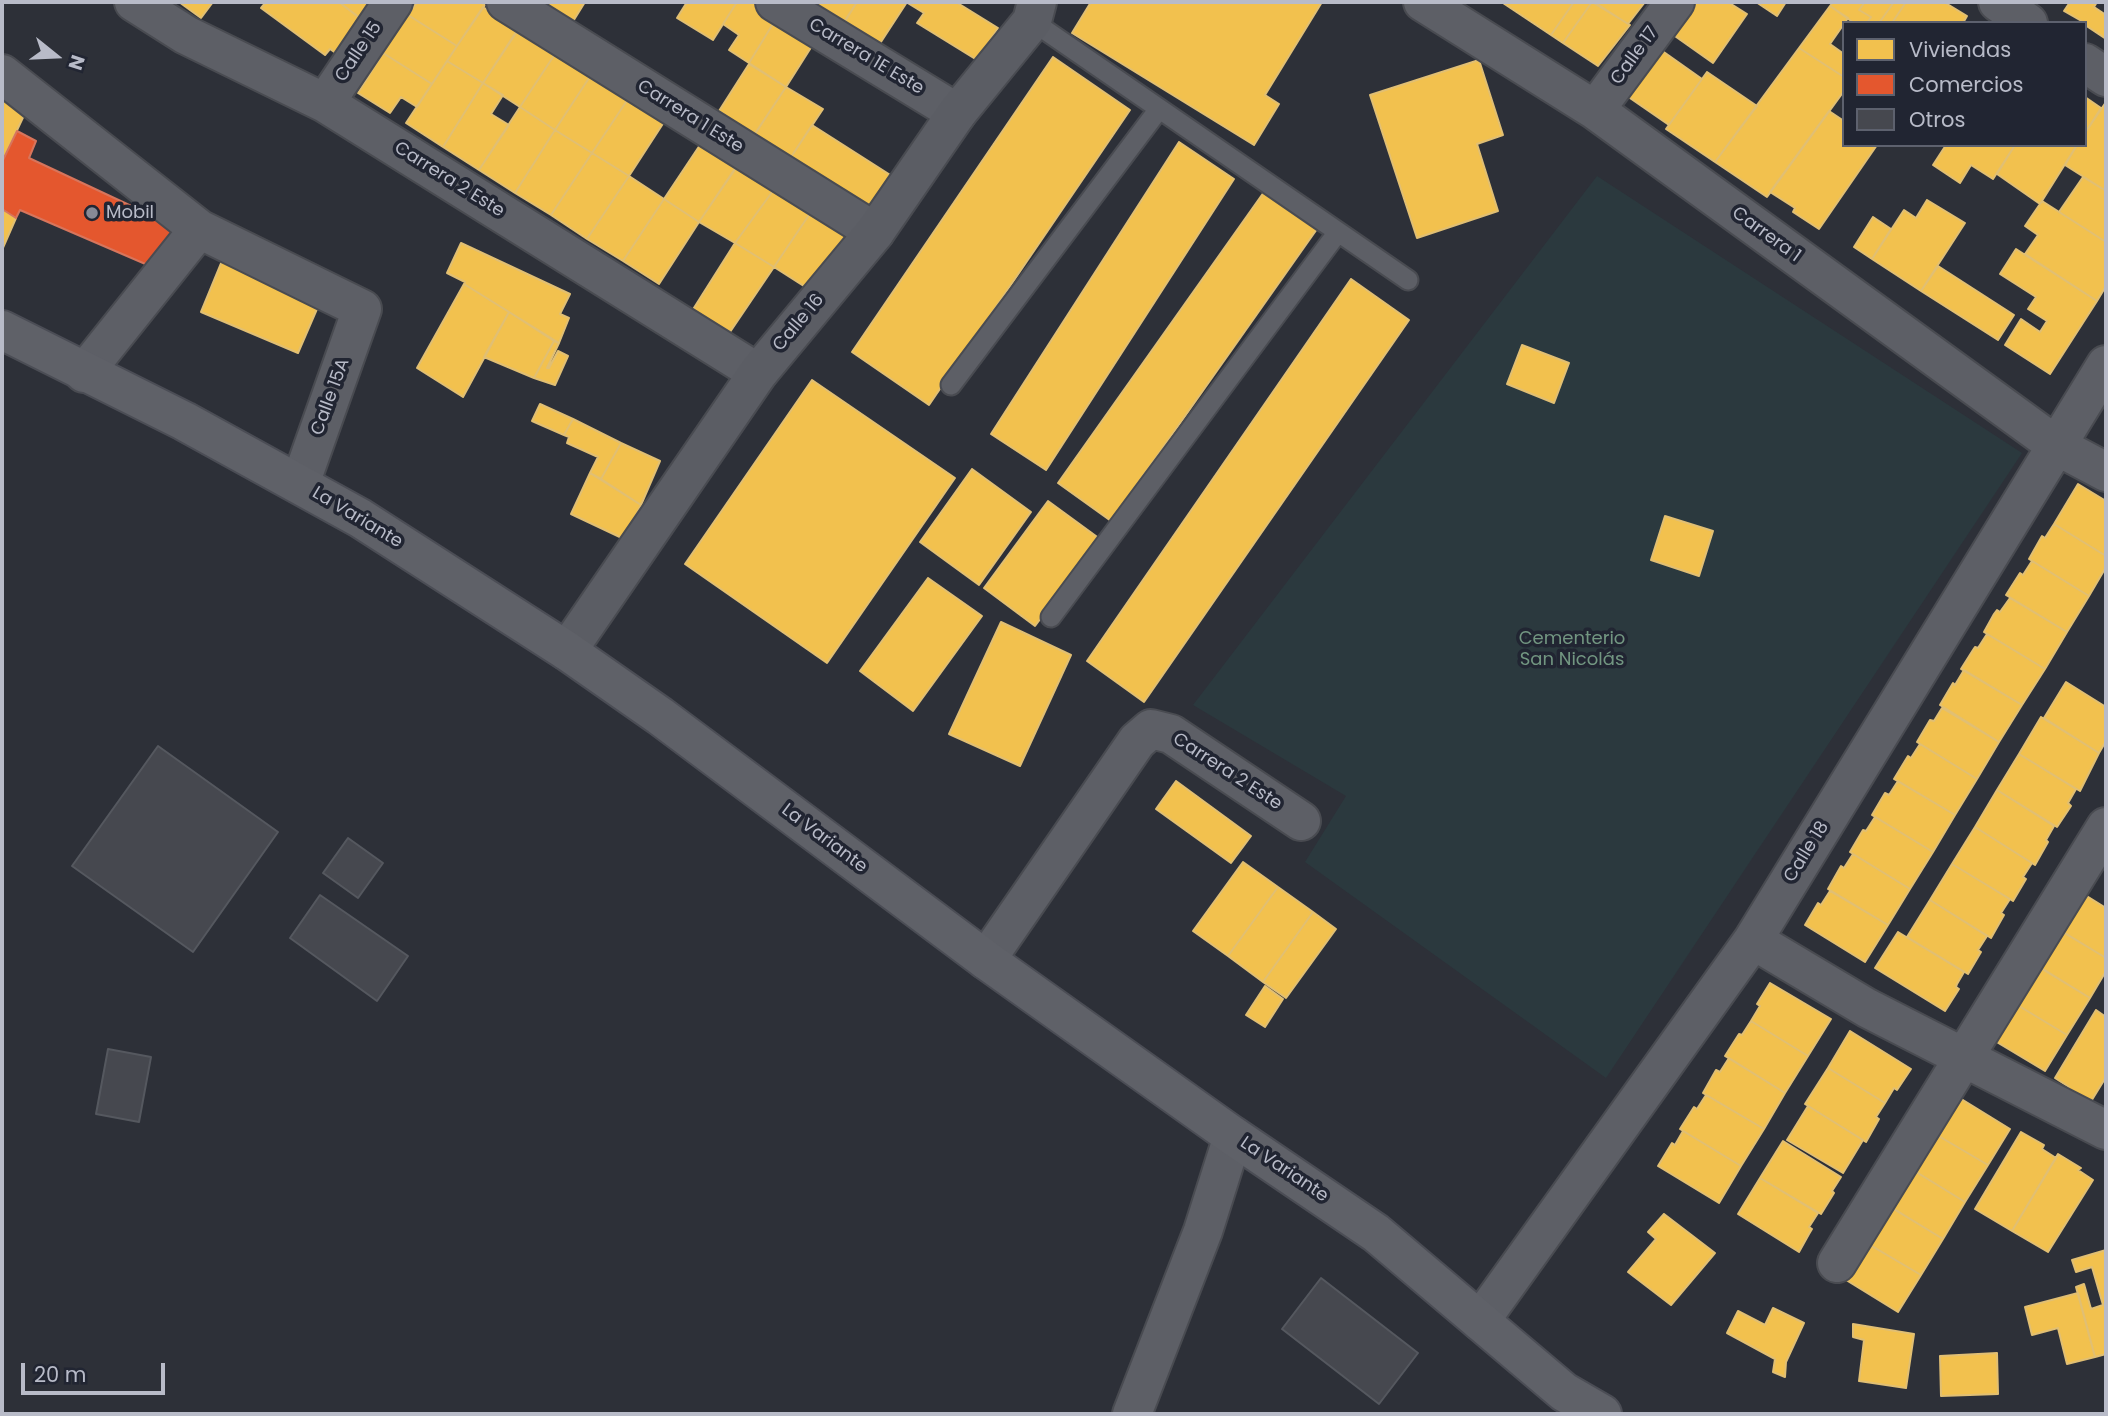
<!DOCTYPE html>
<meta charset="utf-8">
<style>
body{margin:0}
#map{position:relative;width:2108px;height:1416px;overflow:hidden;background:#2d3038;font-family:Poppins,sans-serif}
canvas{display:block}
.frame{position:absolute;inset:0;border:4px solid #b8bbc8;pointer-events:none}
.legend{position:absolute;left:1842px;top:21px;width:245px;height:126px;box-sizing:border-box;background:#212532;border:2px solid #5d616e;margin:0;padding:9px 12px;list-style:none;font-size:21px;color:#b8bbc8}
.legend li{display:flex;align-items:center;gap:14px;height:35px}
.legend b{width:35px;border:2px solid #5d616e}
.north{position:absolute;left:21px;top:21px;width:70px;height:70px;-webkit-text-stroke:5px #212532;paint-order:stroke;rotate:108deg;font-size:19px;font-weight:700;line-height:28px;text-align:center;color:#b8bbc8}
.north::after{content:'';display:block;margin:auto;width:24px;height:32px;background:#b8bbc8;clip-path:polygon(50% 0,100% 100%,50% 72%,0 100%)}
.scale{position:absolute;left:21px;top:1363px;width:144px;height:32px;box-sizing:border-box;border:4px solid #b8bbc8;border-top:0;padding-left:9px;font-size:21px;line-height:24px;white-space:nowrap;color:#b8bbc8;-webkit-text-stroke:5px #212532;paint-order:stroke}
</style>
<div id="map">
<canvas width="2108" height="1416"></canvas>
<div class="frame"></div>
<ul class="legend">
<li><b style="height:19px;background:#f2c14e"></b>Viviendas</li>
<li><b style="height:19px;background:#e4572e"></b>Comercios</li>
<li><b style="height:19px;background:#46484f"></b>Otros</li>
</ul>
<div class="north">N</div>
<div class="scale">20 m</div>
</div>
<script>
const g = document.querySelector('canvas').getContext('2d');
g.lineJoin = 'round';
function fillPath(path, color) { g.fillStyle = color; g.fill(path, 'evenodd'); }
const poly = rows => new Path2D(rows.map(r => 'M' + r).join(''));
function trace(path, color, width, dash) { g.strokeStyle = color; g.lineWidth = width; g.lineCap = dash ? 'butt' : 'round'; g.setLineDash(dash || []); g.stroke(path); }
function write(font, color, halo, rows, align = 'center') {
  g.font = font + ' Poppins,sans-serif'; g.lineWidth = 7; g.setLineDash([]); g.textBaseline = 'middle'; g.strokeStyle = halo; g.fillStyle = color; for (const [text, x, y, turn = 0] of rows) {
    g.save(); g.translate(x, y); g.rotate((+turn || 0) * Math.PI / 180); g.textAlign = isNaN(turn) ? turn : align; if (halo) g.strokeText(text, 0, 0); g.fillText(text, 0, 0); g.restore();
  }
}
fillPath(poly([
 [1597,176,2022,453,1606,1078,1305,862,1346,796,1193,705]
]), '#2b393e');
const homes = poly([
 [179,2,213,2,201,18,179,2],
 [266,2,339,2,364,21,337,54,330,49,325,55,261,8,266,2],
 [339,2,375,2,362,20,339,2],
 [417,2,480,2,485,5,457,46,408,15,417,2],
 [538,2,585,2,572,23,538,2],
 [687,2,737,2,713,40,677,18,687,2],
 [737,2,759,2,779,14,749,63,729,50,739,35,723,24,737,2],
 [811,2,857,2,844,22,811,2],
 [857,2,907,2,877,48,842,26,857,2],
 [906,2,956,2,998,28,977,60,917,23,924,13,906,2],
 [1091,2,1322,2,1265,95,1279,104,1254,145,1072,33,1091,2],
 [1504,2,1574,2,1551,35,1503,3,1504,2],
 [1574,2,1592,2,1563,43,1551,35,1574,2],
 [1592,2,1630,25,1598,66,1563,43,1592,2],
 [1594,2,1645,2,1628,24,1594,2],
 [1687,2,1728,2,1747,14,1713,63,1672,34,1687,2],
 [1756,2,1786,2,1777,16,1756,2],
 [1833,2,1865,2,1859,10,1871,17,1867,23,1854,23,1830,6,1833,2],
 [1865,2,1894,2,1879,23,1867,23,1871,17,1859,10,1865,2],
 [1894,2,1906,2,1892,23,1879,23,1894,2],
 [1906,2,1944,2,1967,16,1963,23,1892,23,1906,2],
 [2070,2,2097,2,2094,7,2106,15,2106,39,2085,25,2085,23,2064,11,2070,2],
 [1830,6,1848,18,1830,44,1844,54,1844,77,1799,48,1830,6],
 [483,7,518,29,483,83,447,61,483,7],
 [779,14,817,38,786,87,749,63,779,14],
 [408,15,457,46,432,84,383,53,408,15],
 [520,27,557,51,520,107,483,83,520,27],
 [1799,48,1844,77,1844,91,1767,197,1715,162,1799,48],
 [1661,50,1702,79,1669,125,1627,96,1661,50],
 [557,51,593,72,555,130,520,107,557,51],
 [383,53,432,84,417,107,401,97,390,113,358,93,383,53],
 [1053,57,1130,110,929,405,852,352,1053,57],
 [1479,60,1503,135,1477,144,1498,211,1417,238,1370,95,1479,60],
 [447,61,483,83,443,147,406,123,447,61],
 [749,64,786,87,754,135,719,111,749,64],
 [593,72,630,96,592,153,555,130,593,72],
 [1707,72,1757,106,1715,162,1666,129,1707,72],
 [483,83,503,95,491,114,509,125,479,170,443,147,483,83],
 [786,87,823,109,791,157,753,137,786,87],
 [2,91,27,109,2,162,2,91],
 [630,96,666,119,629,176,592,153,630,96],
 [2085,97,2101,108,2085,133,2085,97],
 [2106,102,2106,191,2065,165,2077,145,2085,145,2085,133,2106,102],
 [520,107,555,130,515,193,479,170,520,107],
 [1829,111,1844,121,1844,145,1877,145,1819,229,1793,212,1795,208,1770,192,1829,111],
 [812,125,895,178,870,207,791,157,812,125],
 [555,130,592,153,551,215,515,193,555,130],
 [1179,142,1234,179,1046,470,991,434,1179,142],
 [700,145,736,167,699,222,664,199,700,145],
 [1946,145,2015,145,1993,179,1971,165,1960,183,1933,165,1946,145],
 [2015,145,2077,145,2040,204,1997,174,2015,145],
 [592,153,629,176,587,239,551,215,592,153],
 [738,165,775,188,735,243,699,222,738,165],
 [629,176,664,199,623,261,587,239,629,176],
 [2083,177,2106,191,2106,242,2059,212,2083,177],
 [775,188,811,212,774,267,735,243,775,188],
 [1264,192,1317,229,1111,521,1058,483,1264,192],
 [664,199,699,222,659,284,623,261,664,199],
 [1927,200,1965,223,1921,291,1872,259,1904,210,1916,218,1927,200],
 [2042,201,2106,242,2106,286,2097,301,2025,254,2038,235,2025,226,2042,201],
 [2,209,16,218,2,250,2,209],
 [811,212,846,236,810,290,774,267,811,212],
 [1873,217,1891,229,1872,259,1854,247,1873,217],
 [461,243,570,294,560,314,569,318,559,343,464,284,465,282,447,273,461,243],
 [735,243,774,267,730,332,692,311,735,243],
 [2016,249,2097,301,2050,374,2005,345,2021,319,2040,332,2047,321,2028,309,2036,297,2000,274,2016,249],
 [222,261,320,302,298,353,201,312,222,261],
 [1938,266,2014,315,1998,340,1921,291,1938,266],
 [1351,279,1409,320,1144,702,1087,661,1351,279],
 [464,284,509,312,463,397,417,368,464,284],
 [509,312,554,341,534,378,484,357,509,312],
 [554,341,559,343,547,368,549,368,558,351,568,356,555,385,534,378,554,341],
 [1522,345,1569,363,1554,403,1507,384,1522,345],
 [812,380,955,478,827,663,685,564,812,380],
 [540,404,573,419,564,435,532,421,540,404],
 [573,419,621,443,601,479,590,473,598,457,567,443,569,437,564,435,573,419],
 [621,443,660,461,641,505,601,479,621,443],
 [972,469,1031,512,979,585,920,542,972,469],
 [590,473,641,505,624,539,571,514,590,473],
 [2078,484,2106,501,2106,556,2054,524,2078,484],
 [1048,501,1100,539,1035,626,984,588,1048,501],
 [1665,516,1713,531,1699,576,1651,560,1665,516],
 [2054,524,2106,556,2106,567,2089,596,2029,559,2042,536,2045,538,2054,524],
 [2032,561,2089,596,2067,632,2006,595,2020,573,2023,575,2032,561],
 [928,578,982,616,913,711,860,671,928,578],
 [2010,598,2067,632,2045,669,1984,632,1994,614,1997,610,2000,612,2010,598],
 [1001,622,1071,655,1020,766,949,734,1001,622],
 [1987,634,2045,669,2022,705,1961,669,1973,650,1975,647,1978,648,1987,634],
 [1964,670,2022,705,1999,742,1940,705,1953,683,1955,685,1964,670],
 [2066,682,2106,707,2106,741,2099,753,2044,718,2066,682],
 [1942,708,1999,742,1977,779,1917,742,1930,720,1934,721,1942,708],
 [2041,717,2099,753,2080,791,2019,754,2041,717],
 [1920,744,1977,779,1955,815,1894,779,1908,756,1911,758,1920,744],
 [2019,754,2076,789,2068,803,2071,806,2057,827,1997,790,2019,754],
 [1176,781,1251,836,1231,863,1156,809,1176,781],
 [1898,781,1955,815,1933,852,1872,815,1885,793,1889,795,1898,781],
 [1997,790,2054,826,2046,840,2048,842,2035,865,1975,827,1997,790],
 [1875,817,1933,852,1910,889,1850,852,1863,830,1866,831,1875,817],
 [1975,827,2032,863,2023,877,2026,879,2013,901,1952,864,1975,827],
 [1853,854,1910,889,1888,925,1828,889,1841,866,1844,868,1853,854],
 [1243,862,1278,887,1228,956,1193,931,1243,862],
 [1952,864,2010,899,2001,913,2004,915,1991,938,1930,900,1952,864],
 [1278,887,1313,912,1263,982,1228,956,1278,887],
 [2077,890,2106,908,2106,958,2051,925,2077,890],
 [1830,891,1888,925,1865,962,1805,925,1818,903,1821,905,1830,891],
 [1930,900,1987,936,1978,950,1981,952,1968,974,1907,937,1930,900],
 [1313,912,1336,929,1286,998,1263,982,1313,912],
 [2055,927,2106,958,2106,971,2090,998,2030,961,2055,927],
 [1898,932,1964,972,1957,984,1956,987,1959,989,1945,1011,1875,968,1898,932],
 [2032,963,2090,998,2067,1035,2014,1003,2032,963],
 [1770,983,1831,1019,1808,1056,1751,1021,1760,1006,1757,1004,1770,983],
 [1265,986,1283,999,1265,1027,1246,1015,1265,986],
 [2014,1003,2067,1035,2045,1071,1985,1035,2014,1003],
 [2096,1010,2106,1017,2106,1077,2090,1103,2068,1090,2069,1087,2055,1078,2096,1010],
 [1751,1021,1808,1056,1785,1093,1725,1056,1739,1034,1742,1035,1751,1021],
 [1850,1031,1911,1069,1897,1090,1894,1088,1885,1103,1828,1068,1850,1031],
 [1729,1058,1785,1093,1764,1129,1703,1093,1716,1070,1720,1072,1729,1058],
 [1828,1068,1885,1103,1876,1117,1879,1119,1866,1142,1805,1104,1828,1068],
 [1950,1092,2010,1129,1988,1165,1930,1131,1950,1092],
 [1706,1095,1764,1129,1741,1166,1680,1129,1694,1107,1697,1109,1706,1095],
 [1808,1106,1863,1140,1843,1173,1787,1140,1808,1106],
 [1683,1131,1741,1166,1719,1203,1658,1166,1672,1143,1675,1145,1683,1131],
 [1930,1131,1988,1165,1965,1202,1905,1165,1930,1131],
 [2021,1132,2044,1145,2042,1149,2056,1158,2012,1231,1975,1209,2021,1132],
 [1783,1141,1841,1177,1832,1191,1834,1193,1821,1214,1760,1178,1783,1141],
 [2058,1154,2081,1168,2078,1170,2093,1180,2048,1252,2012,1231,2058,1154],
 [1908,1167,1965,1202,1943,1239,1882,1202,1908,1167],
 [1760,1178,1818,1213,1809,1227,1812,1229,1809,1234,1799,1252,1738,1214,1760,1178],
 [1886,1204,1943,1239,1921,1275,1860,1239,1886,1204],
 [1664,1214,1715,1253,1671,1305,1628,1272,1656,1239,1648,1232,1664,1214],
 [1863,1241,1921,1275,1898,1312,1838,1275,1863,1241],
 [2106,1250,2106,1354,2095,1357,2076,1287,2084,1284,2091,1309,2103,1305,2092,1267,2076,1272,2072,1260,2106,1250],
 [2078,1293,2095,1357,2067,1364,2058,1328,2032,1335,2025,1307,2078,1293],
 [1773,1308,1804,1323,1786,1362,1785,1377,1773,1372,1775,1359,1727,1333,1738,1311,1765,1325,1773,1308],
 [1853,1324,1914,1334,1906,1388,1859,1381,1864,1340,1853,1337,1853,1324],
 [1997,1353,1998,1394,1941,1396,1940,1356,1997,1353]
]);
fillPath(homes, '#f2c14e');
trace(homes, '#e1bf73', 2);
const shops = poly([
 [17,131,36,141,29,158,174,226,157,269,20,210,16,218,2,209,2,162,17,131]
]);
fillPath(shops, '#e4572e');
trace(shops, '#d7755c', 2);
const building = poly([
 [158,746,278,832,193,952,72,866,158,746],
 [348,838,383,863,358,898,323,873,348,838],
 [320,895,408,956,377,1001,290,938,320,895],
 [108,1049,151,1057,139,1122,96,1114,108,1049],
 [1321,1278,1418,1353,1379,1404,1282,1329,1321,1278]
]);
fillPath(building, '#46484f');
trace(building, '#55585f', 2);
const lane = poly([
 [1032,21,1408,280],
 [951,385,1159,109],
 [1051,617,1338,232]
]);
const street = poly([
 [134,2,186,35,325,103,758,373],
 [506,2,875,232],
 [775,2,957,113],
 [1423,2,1595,110,2057,446,2106,472],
 [1998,2,2028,23],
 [2085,63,2106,77],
 [2,74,199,229],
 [325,103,393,2],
 [1595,110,1675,2],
 [84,373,199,229,362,309,300,484],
 [1753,940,1867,1008,2106,1130],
 [986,960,1137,741,1151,729,1171,734,1301,821],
 [1837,1263,2106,827],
 [1480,1321,1753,940,2106,365],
 [1132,1414,1203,1231,1233,1136]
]);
const secondary = poly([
 [567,651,758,373,875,232,957,113,1032,21,1037,2]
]);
const primary = poly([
 [2,330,184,421,360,518,567,651,660,716,986,960,1233,1136,1376,1233,1564,1392,1602,1414]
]);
trace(lane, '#494b51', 23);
trace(street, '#494b51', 42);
trace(secondary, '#494b51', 42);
trace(primary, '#4b4d55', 42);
trace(lane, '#5d5f66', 19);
trace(street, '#5d5f66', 38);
trace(secondary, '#5b5d64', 38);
trace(primary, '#5f6168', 38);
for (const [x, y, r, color] of [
 [92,213,7,"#878a96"]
]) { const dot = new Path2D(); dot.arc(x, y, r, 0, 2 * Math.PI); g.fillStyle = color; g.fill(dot); trace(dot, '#212532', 2.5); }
write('18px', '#b8bbc8', '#212532', [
 ["Calle 15",359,52,-56],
 ["Calle 17",1635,56,-54],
 ["Carrera 1E Este",866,57,31],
 ["Carrera 1 Este",690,117,32],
 ["Carrera 2 Este",449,180,32],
 ["Carrera 1",1766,235,36],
 ["Calle 16",799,323,-50],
 ["Calle 15A",331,397,-70],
 ["La Variante",357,518,31],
 ["Carrera 2 Este",1227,772,33],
 ["La Variante",824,839,37],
 ["Calle 18",1807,852,-58],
 ["La Variante",1284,1170,34]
]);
write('18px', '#b8bbc8', '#212532', [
 ["Mobil",106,213]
], 'left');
write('18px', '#729681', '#212532', [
 ["Cementerio",1572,639],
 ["San Nicolás",1572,660]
]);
</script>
